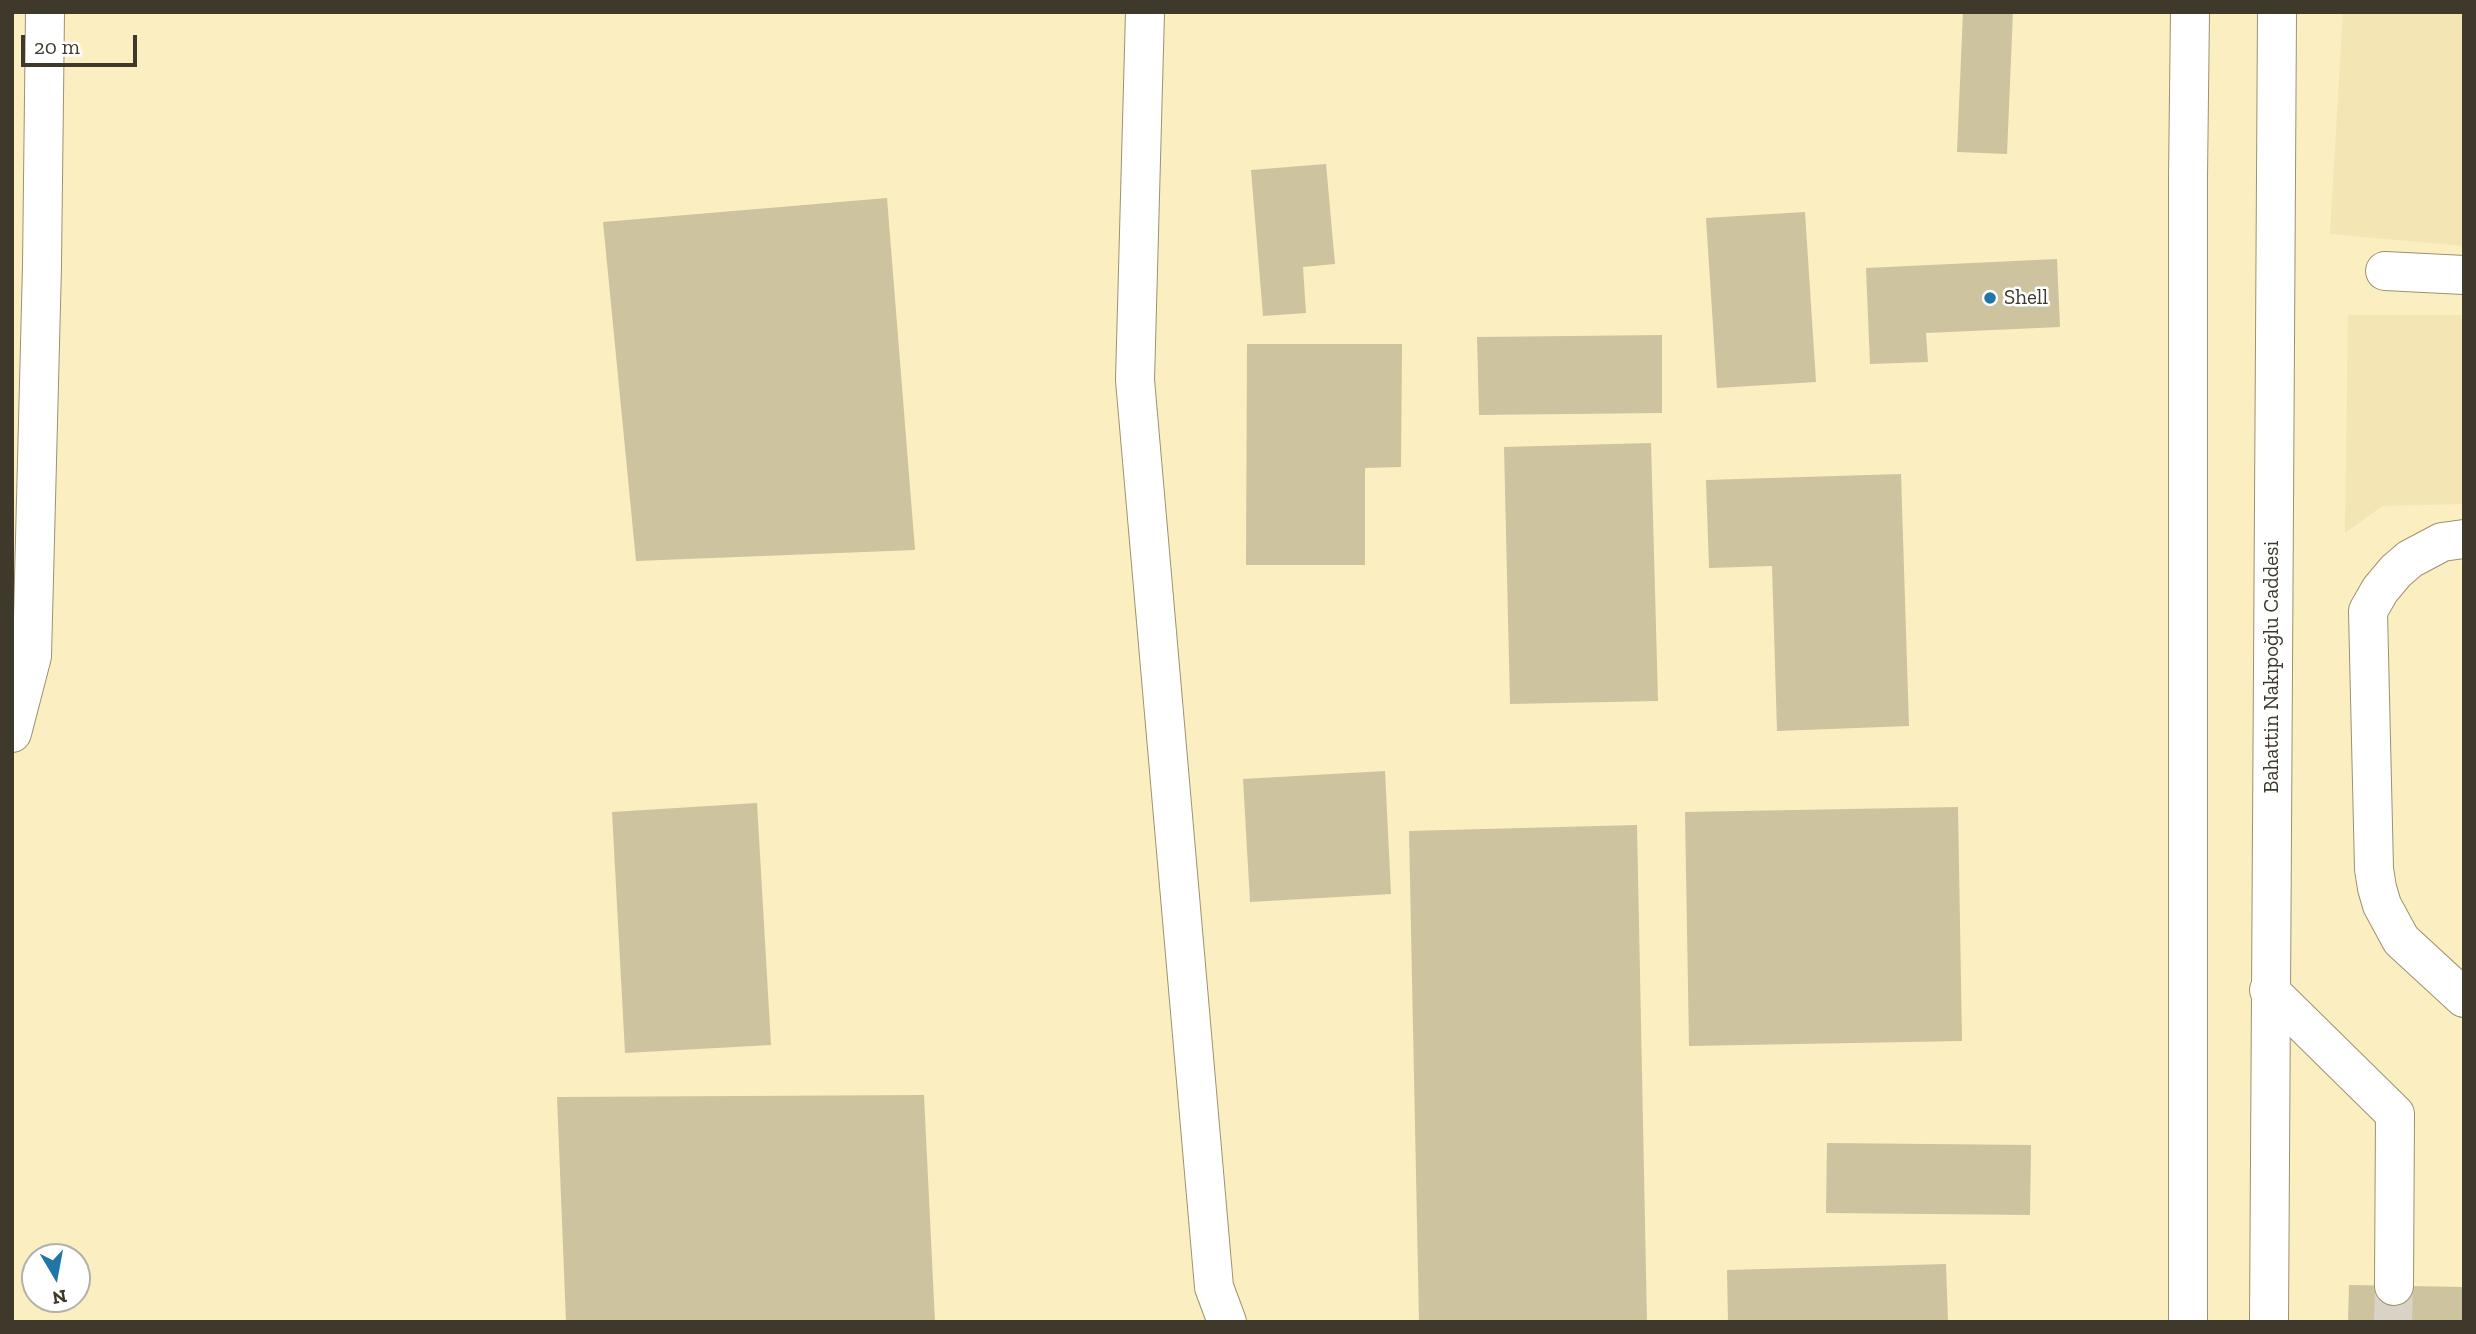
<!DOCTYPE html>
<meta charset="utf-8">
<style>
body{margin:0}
#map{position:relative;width:2476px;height:1334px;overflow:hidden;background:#fefaeb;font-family:"Zilla Slab",serif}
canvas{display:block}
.frame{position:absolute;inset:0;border:14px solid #3e392b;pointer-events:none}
.north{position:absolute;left:21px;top:1243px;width:70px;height:70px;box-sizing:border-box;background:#fff;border:2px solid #b2b0aa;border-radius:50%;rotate:170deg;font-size:19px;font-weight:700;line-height:28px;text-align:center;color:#3e392b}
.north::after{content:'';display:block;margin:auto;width:24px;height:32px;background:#2077a7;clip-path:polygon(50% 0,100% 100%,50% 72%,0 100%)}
.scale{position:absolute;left:21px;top:35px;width:116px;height:32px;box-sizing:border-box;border:4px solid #3e392b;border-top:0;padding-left:9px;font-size:21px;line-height:24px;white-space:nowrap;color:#3e392b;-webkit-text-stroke:5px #fff;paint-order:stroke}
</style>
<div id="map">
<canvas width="2476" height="1334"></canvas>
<div class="frame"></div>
<div class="north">N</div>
<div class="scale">20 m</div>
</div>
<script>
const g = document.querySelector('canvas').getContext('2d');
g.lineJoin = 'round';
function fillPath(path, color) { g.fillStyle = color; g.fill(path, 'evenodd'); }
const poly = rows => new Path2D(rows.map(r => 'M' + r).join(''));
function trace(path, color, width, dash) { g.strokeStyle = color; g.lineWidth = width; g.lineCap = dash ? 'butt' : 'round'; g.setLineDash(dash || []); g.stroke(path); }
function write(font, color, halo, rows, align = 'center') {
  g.font = font + ' "Zilla Slab",serif'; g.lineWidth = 5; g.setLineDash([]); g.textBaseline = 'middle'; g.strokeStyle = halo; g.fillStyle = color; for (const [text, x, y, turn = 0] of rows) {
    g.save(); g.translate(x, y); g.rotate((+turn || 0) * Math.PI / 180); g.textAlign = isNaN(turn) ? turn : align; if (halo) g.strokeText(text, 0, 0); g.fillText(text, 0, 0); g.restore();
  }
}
fillPath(poly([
 [12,12,2464,12,2464,1322,12,1322],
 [35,1257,77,1257,77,1299,35,1299]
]), '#fbeec1');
fillPath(poly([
 [2343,12,2464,12,2464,246,2330,234],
 [2348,315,2464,315,2464,504,2382,506,2345,533]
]), '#f3e5b4');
fillPath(poly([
 [1963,12,2013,12,2007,154,1957,152],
 [1326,164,1335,264,1303,267,1306,313,1263,316,1251,170],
 [887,198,915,550,636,561,603,222],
 [1805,212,1816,382,1717,388,1706,218],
 [2057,259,2060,327,1926,333,1928,362,1870,364,1866,268],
 [1662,335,1662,413,1479,415,1477,337],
 [1247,344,1402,344,1401,467,1365,468,1365,565,1246,565],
 [1651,443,1658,701,1510,704,1504,447],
 [1901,474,1909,726,1777,731,1772,566,1709,568,1706,480],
 [1385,771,1391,894,1250,902,1243,779],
 [757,803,771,1045,625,1053,612,812],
 [1958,807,1962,1041,1689,1046,1685,812],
 [1637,825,1647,1322,1419,1322,1409,831],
 [924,1095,935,1322,566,1322,557,1097],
 [1827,1143,2031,1145,2030,1215,1826,1213],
 [1946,1264,1948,1322,1728,1322,1727,1270],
 [2349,1285,2464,1287,2464,1322,2348,1322]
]), '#cdc39f');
trace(poly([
 [2393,1322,2394,1286]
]), '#d8d3c5', 38, [38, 19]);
const minor = poly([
 [1145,12,1135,380,1214,1287,1227,1322],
 [2385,271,2464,275],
 [2464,539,2442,542,2410,559,2396,571,2380,590,2368,611,2374,869,2377,888,2382,905,2401,940,2464,998],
 [12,733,32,656,42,266,45,12],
 [2269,990,2395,1114,2394,1286]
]);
const major = poly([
 [2188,1322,2188,177,2190,12],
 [2269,1322,2277,12]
]);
trace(minor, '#9c9270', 40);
trace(major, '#9c9270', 40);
trace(minor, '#fff', 38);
trace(major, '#fff', 38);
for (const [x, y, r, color] of [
 [1990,298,7,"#2077a7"]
]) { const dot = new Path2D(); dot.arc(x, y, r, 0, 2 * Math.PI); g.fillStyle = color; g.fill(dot); trace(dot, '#fff', 2.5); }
write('21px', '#3e392b', '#fff', [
 ["Shell",2004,298]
], 'left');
write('21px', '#3e392b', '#fff', [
 ["Bahattin Nakıpoğlu Caddesi",2272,667,-90]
]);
</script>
